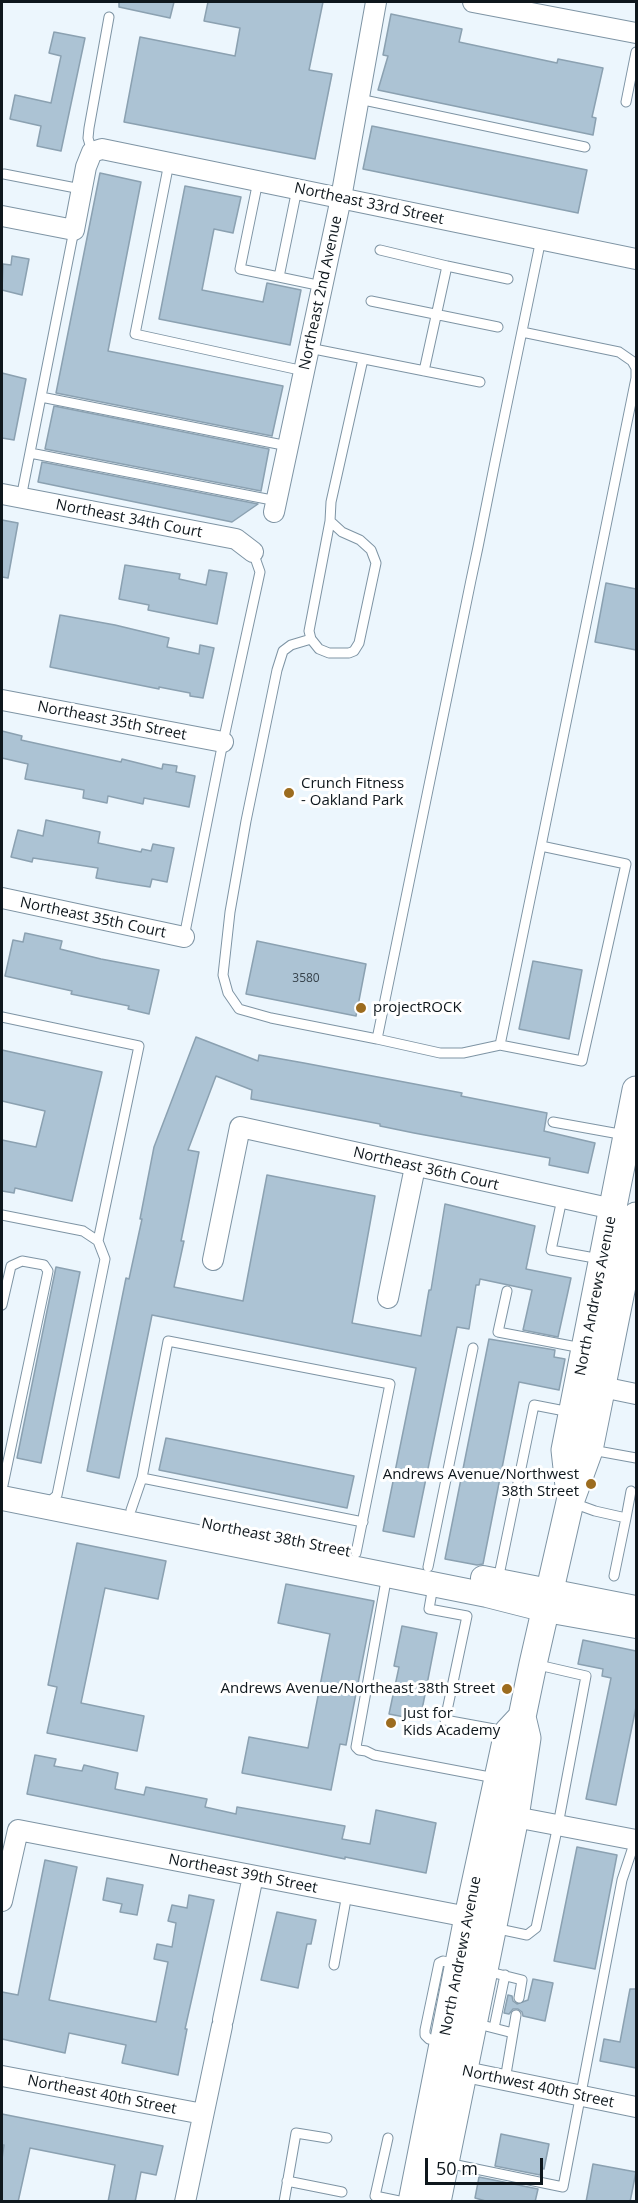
<!DOCTYPE html>
<style>
body{margin:0}
#map{position:relative;width:638px;height:2203px;overflow:hidden;background:#ecf6fd;font-family:"Open Sans",sans-serif}
canvas{display:block}
.frame{position:absolute;inset:0;border:3px solid #0e171d;pointer-events:none}
.scale{position:absolute;left:425px;top:2158px;width:118px;height:27px;box-sizing:border-box;border:3px solid #0e171d;border-top:0;padding-left:8px;font-size:18px;line-height:21px;white-space:nowrap;color:#0e171d;-webkit-text-stroke:4px #fff;paint-order:stroke}
</style>
<div id="map">
<canvas width="638" height="2203"></canvas>
<div class="frame"></div>
<div class="scale">50 m</div>
</div>
<script>
const g = document.querySelector('canvas').getContext('2d');
g.lineJoin = 'round';
function fillPath(path, color) { g.fillStyle = color; g.fill(path, 'evenodd'); }
const poly = rows => new Path2D(rows.map(r => 'M' + r).join(''));
function trace(path, color, width, dash) { g.strokeStyle = color; g.lineWidth = width; g.lineCap = dash ? 'butt' : 'round'; g.setLineDash(dash || []); g.stroke(path); }
function write(font, color, halo, rows, align = 'center') {
  g.font = font + ' "Open Sans",sans-serif'; g.lineWidth = 6; g.setLineDash([]); g.textBaseline = 'middle'; g.strokeStyle = halo; g.fillStyle = color; for (const [text, x, y, turn = 0] of rows) {
    g.save(); g.translate(x, y); g.rotate((+turn || 0) * Math.PI / 180); g.textAlign = isNaN(turn) ? turn : align; if (halo) g.strokeText(text, 0, 0); g.fillText(text, 0, 0); g.restore();
  }
}
const building = poly([
 [119,2,174,2,170,18,119,7,119,2],
 [208,2,323,2,309,70,332,74,315,159,124,122,140,37,235,56,240,28,204,21,208,2],
 [391,14,462,29,459,42,557,63,558,59,603,68,592,117,596,118,593,135,378,90,388,56,383,55,391,14],
 [54,32,85,38,61,151,37,146,41,126,10,119,15,95,51,103,61,56,49,53,54,32],
 [372,126,587,170,578,213,363,169,372,126],
 [100,173,141,182,108,351,283,386,272,436,56,393,100,173],
 [185,186,241,197,233,233,214,229,202,290,263,302,267,283,301,290,290,345,159,319,185,186],
 [12,256,29,259,22,295,2,290,3,264,11,265,12,256],
 [2,373,26,379,14,440,2,438,2,373],
 [54,406,269,449,261,491,45,449,54,406],
 [42,462,258,504,232,522,38,482,42,462],
 [2,520,18,523,8,578,2,577,2,520],
 [125,565,180,574,179,579,206,585,209,570,227,573,217,624,148,610,149,605,119,599,125,565],
 [606,583,636,589,636,650,595,642,606,583],
 [60,615,115,625,169,638,167,647,199,654,200,645,214,648,203,698,190,696,190,693,159,687,159,689,50,667,60,615],
 [2,731,22,736,21,740,121,762,122,759,162,769,163,764,177,766,176,772,195,776,189,807,144,798,143,804,108,796,107,803,83,798,84,790,25,779,28,764,2,758,2,731],
 [46,820,100,832,98,843,141,852,142,849,151,851,153,844,174,848,167,882,152,879,150,887,118,882,96,878,98,868,33,858,32,862,11,857,18,830,43,836,46,820],
 [25,933,62,941,60,949,101,959,159,970,149,1014,128,1009,129,1006,71,994,72,991,5,976,13,940,23,942,25,933],
 [257,941,366,964,356,1016,246,994,257,941],
 [533,961,582,970,569,1039,519,1029,533,961],
 [196,1037,258,1061,259,1055,304,1063,462,1093,461,1096,547,1113,544,1131,595,1143,588,1173,549,1165,550,1158,414,1133,380,1126,380,1124,251,1099,252,1090,216,1076,188,1150,199,1152,181,1241,184,1241,174,1287,243,1301,267,1175,375,1196,352,1323,421,1336,429,1290,431,1290,445,1204,535,1226,526,1269,571,1278,558,1337,523,1330,532,1290,480,1279,479,1285,476,1285,469,1329,457,1327,414,1537,383,1531,416,1368,152,1315,119,1478,87,1471,126,1278,129,1279,142,1219,140,1219,154,1147,196,1037],
 [2,1050,102,1072,72,1201,15,1188,14,1193,2,1191,2,1140,36,1147,45,1111,2,1101,2,1050],
 [56,1267,80,1272,41,1463,17,1458,56,1267],
 [489,1339,555,1350,554,1357,565,1359,559,1390,519,1382,483,1564,477,1565,445,1559,489,1339],
 [166,1438,354,1476,347,1508,159,1470,166,1438],
 [77,1543,166,1561,158,1599,105,1588,81,1703,144,1716,137,1751,47,1733,57,1687,48,1685,77,1543],
 [286,1584,374,1601,346,1745,340,1744,331,1790,242,1773,249,1737,308,1748,330,1634,278,1623,286,1584],
 [402,1626,437,1633,420,1720,389,1714,399,1667,394,1666,402,1626],
 [583,1640,636,1651,636,1707,616,1805,586,1799,611,1678,602,1676,603,1669,578,1664,583,1640],
 [35,1755,56,1759,54,1766,82,1771,84,1765,118,1773,115,1789,144,1795,146,1787,207,1799,205,1807,236,1814,237,1807,345,1826,342,1839,370,1844,376,1810,436,1823,426,1873,345,1857,345,1859,27,1794,35,1755],
 [577,1847,617,1855,595,1969,554,1961,577,1847],
 [45,1860,77,1867,49,2000,156,2022,168,1962,154,1959,157,1944,172,1947,176,1923,168,1921,172,1905,187,1908,189,1895,214,1900,185,2029,187,2029,178,2075,122,2063,126,2045,69,2033,65,2053,2,2039,2,1992,18,1995,45,1860],
 [107,1878,143,1885,137,1915,120,1912,122,1904,103,1900,107,1878],
 [277,1912,316,1920,311,1944,307,1944,298,1988,261,1980,277,1912],
 [533,1979,553,1983,545,2021,523,2016,522,2012,518,2009,513,2009,509,2014,504,2013,508,1995,512,1996,513,2001,517,2004,528,2000,533,1979],
 [630,1989,636,1989,636,2068,600,2061,604,2039,620,2042,630,1989],
 [2,2114,163,2146,156,2175,141,2172,135,2202,108,2202,115,2165,30,2148,18,2202,2,2202,2,2159,4,2145,2,2145,2,2114],
 [501,2134,549,2144,544,2169,542,2168,540,2175,495,2166,501,2134],
 [593,2164,636,2172,630,2202,586,2202,593,2164],
 [479,2177,538,2189,535,2202,489,2202,475,2198,479,2177]
]);
fillPath(building, '#acc3d4');
trace(building, '#8ba1b1', 1.5);
const service = poly([
 [359,99,585,147],
 [626,102,636,52],
 [92,152,88,138,89,128,109,17],
 [169,163,135,334,304,371],
 [4,174,81,189],
 [258,181,240,269,279,277],
 [297,189,279,277,322,286],
 [380,250,447,266,424,371],
 [447,266,508,279],
 [371,301,498,327],
 [522,332,619,352,632,361,636,368,636,378,541,846,626,864,582,1061,500,1045,463,1053,440,1053,377,1039,404,907,471,580,478,547,495,462,541,239],
 [309,348,480,382],
 [41,397,288,446],
 [30,453,277,501],
 [21,498,74,230],
 [330,521,309,631,311,639,319,649,329,653,349,653,354,651,359,643,376,563,371,550,360,540,342,532,330,521,331,502,363,359],
 [311,639,291,645,283,651,277,670,246,821,230,912,223,975,228,993,239,1009,271,1018,377,1039],
 [184,937,223,742,260,572,253,552],
 [2,1017,139,1046,98,1241],
 [500,1045,541,846],
 [553,1122,625,1135],
 [562,1199,551,1250,600,1259],
 [2,1215,83,1231,98,1241,105,1259,57,1495,48,1503],
 [507,1291,498,1332,582,1348],
 [2,1305,11,1266,22,1261,44,1265,48,1271,47,1276,3,1485],
 [592,1450,636,1458],
 [142,1478,363,1522],
 [573,1503,595,1511,626,1518,631,1491],
 [131,1510,142,1478,168,1341,390,1384,356,1553],
 [428,1567,473,1348],
 [387,1575,356,1747,359,1750,366,1751,374,1755,495,1778],
 [614,1576,626,1518],
 [498,1580,534,1405,570,1412],
 [433,1586,429,1609,467,1616,445,1720,505,1731],
 [494,1928,527,1935,536,1928,558,1825,586,1676,534,1664],
 [334,1965,347,1894],
 [486,1971,522,1980,519,1998],
 [474,2023,513,2033],
 [494,2028,505,1975],
 [441,2041,429,2039,425,2035,425,2030,439,1963,443,1961,456,1964],
 [505,2080,516,2015],
 [388,2138,375,2196,404,2202],
 [447,2163,563,2187,622,1880,636,1838],
 [287,2181,342,2192],
 [284,2202,296,2133,327,2138]
]);
const minor = poly([
 [473,2,636,33],
 [2,216,74,230,86,167,92,152,102,149,636,259],
 [2,494,236,539,253,552],
 [274,512,341,198,376,2],
 [2,700,223,742],
 [2,898,184,937],
 [213,1260,240,1127,613,1209],
 [388,1298,415,1167],
 [602,1387,636,1394],
 [515,1817,636,1840],
 [2,1901,18,1830,468,1917],
 [223,2020,253,1876],
 [451,2069,636,2107],
 [2,2076,203,2114],
 [185,2202,222,2026]
]);
const tertiary = poly([
 [2,1498,487,1595,546,1610,636,1626],
 [483,1578,636,1608]
]);
const secondary = poly([
 [570,1495,565,1450,636,1090],
 [412,2202,468,1917,508,1732,522,1717],
 [437,2202,515,1817,527,1738,522,1717,533,1664,570,1502,589,1450,636,1216]
]);
trace(service, '#7e94a4', 11);
trace(minor, '#7e94a4', 22);
trace(tertiary, '#7e94a4', 26);
trace(secondary, '#7e94a4', 29);
trace(service, '#fff', 9);
trace(minor, '#fff', 20);
trace(tertiary, '#fff', 24);
trace(secondary, '#fff', 27);
for (const [x, y, r, color] of [
 [289,793,6,"#9c6c1f"],
 [361,1008,6,"#9c6c1f"],
 [591,1484,6,"#9c6c1f"],
 [507,1689,6,"#9c6c1f"],
 [391,1723,6,"#9c6c1f"]
]) { const dot = new Path2D(); dot.arc(x, y, r, 0, 2 * Math.PI); g.fillStyle = color; g.fill(dot); trace(dot, '#fff', 2); }
write('12px', '#36424b', null, [
 ["3580",306,979]
]);
write('15px', '#0e171d', '#fff', [
 ["Northeast 33rd Street",369,204,12],
 ["Northeast 2nd Avenue",321,293,-78],
 ["Northeast 34th Court",129,519,11],
 ["Northeast 35th Street",112,721,11],
 ["Northeast 35th Court",93,918,12],
 ["Northeast 36th Court",426,1169,13],
 ["North Andrews Avenue",596,1296,-79],
 ["Northeast 38th Street",276,1538,11],
 ["Northeast 39th Street",243,1874,11],
 ["North Andrews Avenue",461,1956,-79],
 ["Northwest 40th Street",538,2087,12],
 ["Northeast 40th Street",102,2095,11]
]);
write('15px', '#0e171d', '#fff', [
 ["Crunch Fitness",301,784],
 ["- Oakland Park",301,801],
 ["projectROCK",373,1008],
 ["Andrews Avenue/Northwest",579,1475,"right"],
 ["38th Street",579,1492,"right"],
 ["Andrews Avenue/Northeast 38th Street",495,1689,"right"],
 ["Just for",403,1714],
 ["Kids Academy",403,1731]
], 'left');
</script>
